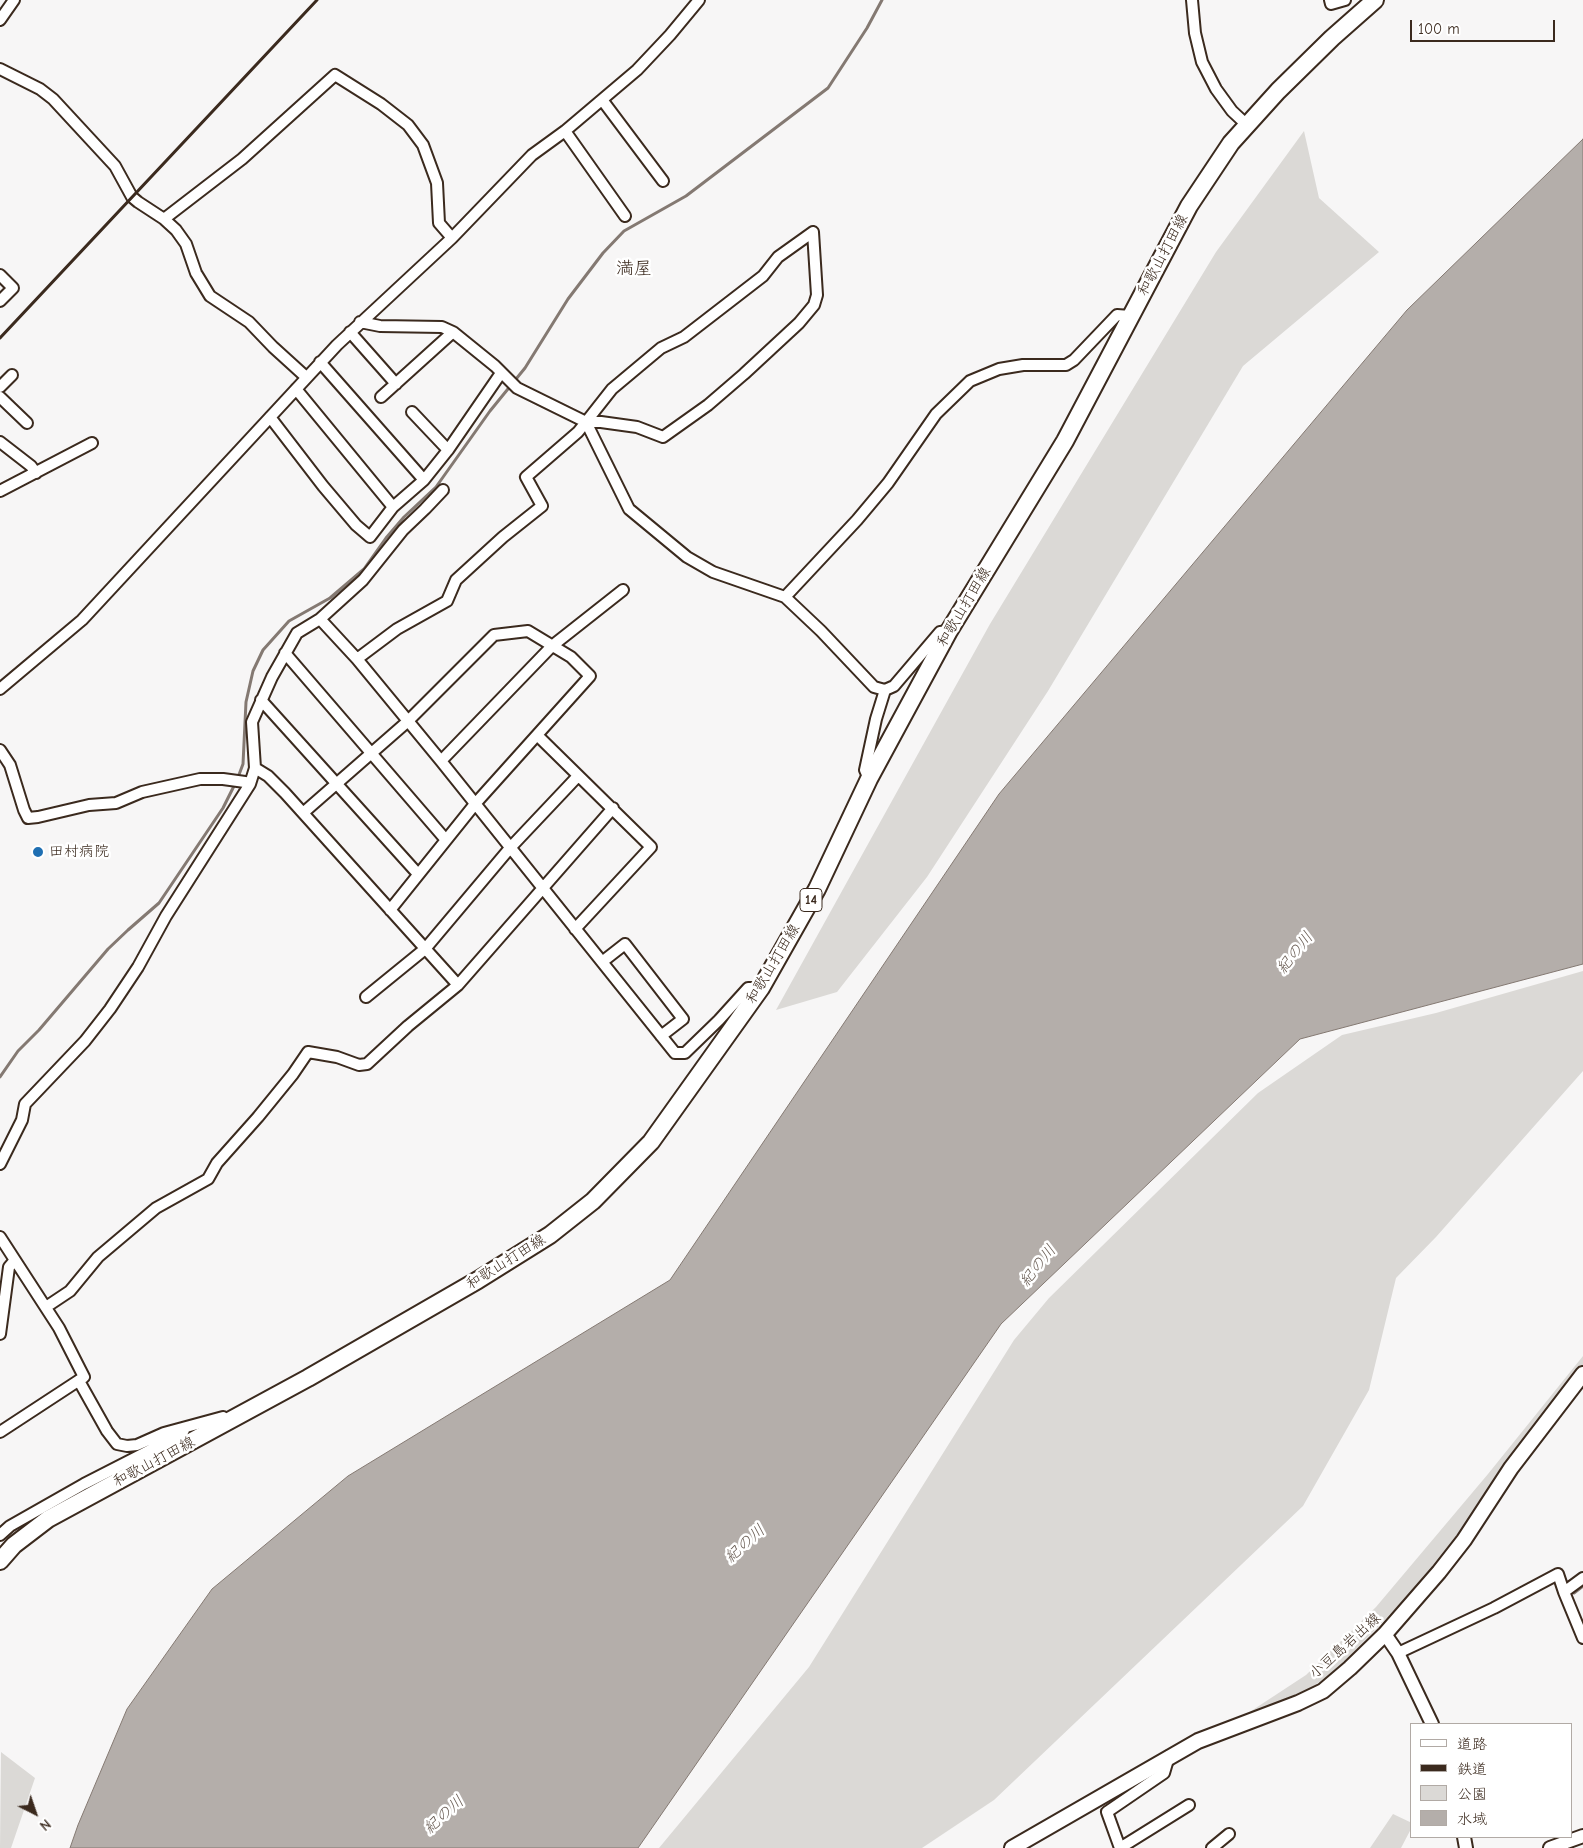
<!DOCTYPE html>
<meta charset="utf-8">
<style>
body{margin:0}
#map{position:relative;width:1583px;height:1848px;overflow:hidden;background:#f7f6f6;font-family:"Comic Neue","Klee One",sans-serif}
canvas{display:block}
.legend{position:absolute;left:1410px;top:1723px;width:162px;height:115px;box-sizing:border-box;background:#fff;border:1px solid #b1aaa5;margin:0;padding:6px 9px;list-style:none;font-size:15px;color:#3b2a1e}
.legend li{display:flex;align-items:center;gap:10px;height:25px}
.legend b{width:25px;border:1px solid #b1aaa5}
.north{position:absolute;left:10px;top:1788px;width:50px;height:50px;-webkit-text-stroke:4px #fff;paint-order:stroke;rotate:139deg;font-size:14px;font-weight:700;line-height:20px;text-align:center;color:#3b2a1e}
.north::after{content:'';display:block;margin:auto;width:18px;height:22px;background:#3b2a1e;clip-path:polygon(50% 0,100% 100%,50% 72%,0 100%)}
.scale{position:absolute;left:1410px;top:20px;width:145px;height:22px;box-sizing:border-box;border:2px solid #3b2a1e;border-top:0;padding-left:6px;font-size:15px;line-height:18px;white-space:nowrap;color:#3b2a1e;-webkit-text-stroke:4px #fff;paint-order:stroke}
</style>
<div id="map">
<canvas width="1583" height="1848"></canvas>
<ul class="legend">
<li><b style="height:6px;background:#fff"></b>道路</li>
<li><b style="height:6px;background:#3b2a1e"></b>鉄道</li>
<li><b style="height:14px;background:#dbd9d6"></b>公園</li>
<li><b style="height:14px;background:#b4aeaa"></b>水域</li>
</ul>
<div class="north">N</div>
<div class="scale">100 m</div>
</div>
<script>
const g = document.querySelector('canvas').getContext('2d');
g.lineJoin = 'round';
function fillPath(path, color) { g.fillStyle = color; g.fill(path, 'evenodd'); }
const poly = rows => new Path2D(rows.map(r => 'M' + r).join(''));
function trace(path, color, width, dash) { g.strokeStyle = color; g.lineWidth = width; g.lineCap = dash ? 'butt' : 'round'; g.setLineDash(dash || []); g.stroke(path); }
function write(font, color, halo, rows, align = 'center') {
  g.font = font + ' "Comic Neue","Klee One",sans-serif'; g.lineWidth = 5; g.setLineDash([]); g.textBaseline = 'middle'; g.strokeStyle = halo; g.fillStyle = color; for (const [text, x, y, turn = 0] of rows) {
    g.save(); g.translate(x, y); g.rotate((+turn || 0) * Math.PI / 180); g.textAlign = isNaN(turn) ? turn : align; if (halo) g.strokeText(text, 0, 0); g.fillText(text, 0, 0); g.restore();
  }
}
fillPath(poly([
 [1304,131,1319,198,1379,252,1243,366,1048,691,927,877,837,992,776,1010,990,624,1216,252],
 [1583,971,1583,1071,1436,1237,1396,1278,1369,1390,1303,1506,994,1800,922,1848,659,1848,809,1667,1014,1340,1049,1298,1258,1093,1342,1035,1436,1013],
 [1583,1356,1583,1365,1510,1458,1456,1543,1430,1573,1343,1663,1324,1679,1307,1690,1242,1717,1306,1675,1376,1607,1488,1474],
 [1,1752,35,1778,11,1848,0,1848],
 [1393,1814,1412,1823,1412,1827,1401,1848,1370,1848]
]), '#dbd9d6');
const water = poly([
 [1583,139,1583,964,1300,1039,1001,1324,638,1848,70,1848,78,1825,127,1709,212,1589,348,1476,670,1280,999,794,1407,310,1583,139]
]);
fillPath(water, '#b4aeaa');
trace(water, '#847972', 1);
trace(poly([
 [0,1077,18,1051,39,1030,108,949,128,930,159,903,223,808,237,780,243,764,246,702,253,671,263,650,289,621,330,598,364,569,386,538,404,517,436,487,490,411,525,368,568,299,603,253,624,231,686,196,828,88,867,28,882,0],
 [1574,1593,1583,1586]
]), '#847972', 3);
const minor = poly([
 [1192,0,1195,33,1202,62,1216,89,1232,111,1247,125],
 [1330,0,1331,4,1345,0],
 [0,20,14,0],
 [0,69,40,89,53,99,115,166,132,197,138,202,164,219,176,230,186,244,196,273,210,296,249,322,273,347,306,377],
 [603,101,663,181],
 [565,131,625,216],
 [164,219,242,159,335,75,381,104,408,125,423,145,437,183,439,223,452,238],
 [0,275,13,288,0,301],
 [350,332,396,384],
 [320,362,424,480],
 [0,387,12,375],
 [296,389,393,507],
 [0,397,27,423],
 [381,397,453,332],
 [412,412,448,450],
 [270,417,323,486,356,525,370,537,393,507,424,480,448,450,501,373],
 [586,422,629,509,687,557,713,572,785,597,821,631,874,687,885,690],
 [0,442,31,466,36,473],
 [0,491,92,443],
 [785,597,857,520,888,483,936,414,970,381,999,369,1023,365,1066,365,1074,360,1117,315,1130,316],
 [320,619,357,659,441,761,675,1053,685,1053,719,1020,748,988,761,988],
 [285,653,446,840],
 [357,659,397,629,447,601,456,580,503,537,542,506,526,477,578,432,586,422,612,389,661,348,684,337,763,276,778,257,813,232,817,295,814,305,799,323,744,374,708,405,663,437,637,427,601,422,586,422,517,388,495,366,453,332,442,327,380,326,360,322],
 [0,689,82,620,337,345,452,238,532,155,565,131,637,70,670,35,699,0],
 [261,700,418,874],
 [538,736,651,847,575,929],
 [0,750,10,765,24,810,28,818,38,817,89,805,116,803,142,792,200,779,223,779,245,782,250,784],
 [441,761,552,646,623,590],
 [255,768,268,776,285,793,458,985],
 [869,779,865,770,876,719,885,690,894,686,940,632,949,631],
 [303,813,407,722,494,635,528,631,571,657,590,676,475,804,390,910],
 [602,962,625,944,683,1019,661,1036],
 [366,997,425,949,510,848,578,776],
 [0,1164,22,1120,25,1104,85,1041,110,1009,138,967,166,916,250,784,255,768,252,722,272,677,297,633,320,619,363,580,403,530,425,509,443,490],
 [0,1237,59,1328,84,1377,0,1432],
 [46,1307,70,1291,98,1257,156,1208,208,1179,217,1163,258,1117,293,1074,308,1052,337,1057,359,1065,367,1064,408,1026,458,985,613,808],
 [0,1334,9,1267,15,1260],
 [79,1381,107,1431,117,1444,127,1446,137,1445,164,1433,223,1417,226,1420],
 [0,1535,10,1526,84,1484,174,1438,183,1432,185,1428],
 [1564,1592,1583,1578],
 [1398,1653,1494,1608,1558,1574,1564,1592,1583,1638],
 [1120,1848,1107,1812,1164,1773,1169,1756],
 [1120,1848,1189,1805],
 [1212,1848,1229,1834]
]);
const tertiary = poly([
 [1385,1634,1398,1653,1432,1724],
 [1464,1837,1466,1848],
 [1550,1848,1583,1836]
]);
const secondary = poly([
 [1012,1848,1198,1741,1298,1703,1323,1691,1350,1668,1385,1634,1439,1572,1464,1540,1511,1468,1583,1374]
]);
const primary = poly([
 [0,1561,14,1545,48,1519,308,1378,478,1280,550,1235,593,1201,651,1142,761,988,817,889,869,779,949,631,1065,441,1189,206,1231,143,1278,91,1332,38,1375,0]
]);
trace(minor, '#3b2a1e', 14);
trace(tertiary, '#3b2a1e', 16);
trace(secondary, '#3b2a1e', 18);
trace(primary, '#3b2a1e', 20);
trace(minor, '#fff', 10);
trace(tertiary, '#fff', 12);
trace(secondary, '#fff', 14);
trace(primary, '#fff', 16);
trace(poly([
 [0,338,317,0]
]), '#3b2a1e', 3);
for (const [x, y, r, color] of [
 [38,852,6,"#1f6fb2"]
]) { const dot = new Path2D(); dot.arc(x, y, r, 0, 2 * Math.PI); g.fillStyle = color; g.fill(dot); trace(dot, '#fff', 2); }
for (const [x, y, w] of [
 [811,900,22]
]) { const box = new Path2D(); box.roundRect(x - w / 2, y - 11.5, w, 23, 4); g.fillStyle = '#fff'; g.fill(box); trace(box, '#3b2a1e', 1); }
write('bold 14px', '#3b2a1e', null, [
 ["14",811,900]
]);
write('15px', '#3b2a1e', '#fff', [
 ["和歌山打田線",1163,255,-62],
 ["和歌山打田線",964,607,-59],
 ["和歌山打田線",773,964,-59],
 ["和歌山打田線",506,1262,-32],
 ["和歌山打田線",154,1462,-28],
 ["小豆島岩出線",1345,1646,-42]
]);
write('15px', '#3b2a1e', '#fff', [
 ["田村病院",49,852]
], 'left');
write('italic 16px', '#65584f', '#fff', [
 ["紀の川",1295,953,-51],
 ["紀の川",1038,1266,-51],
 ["紀の川",745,1544,-42],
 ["紀の川",444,1815,-42]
]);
write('18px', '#3b2a1e', '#fff', [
 ["満屋",634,269]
]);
</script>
